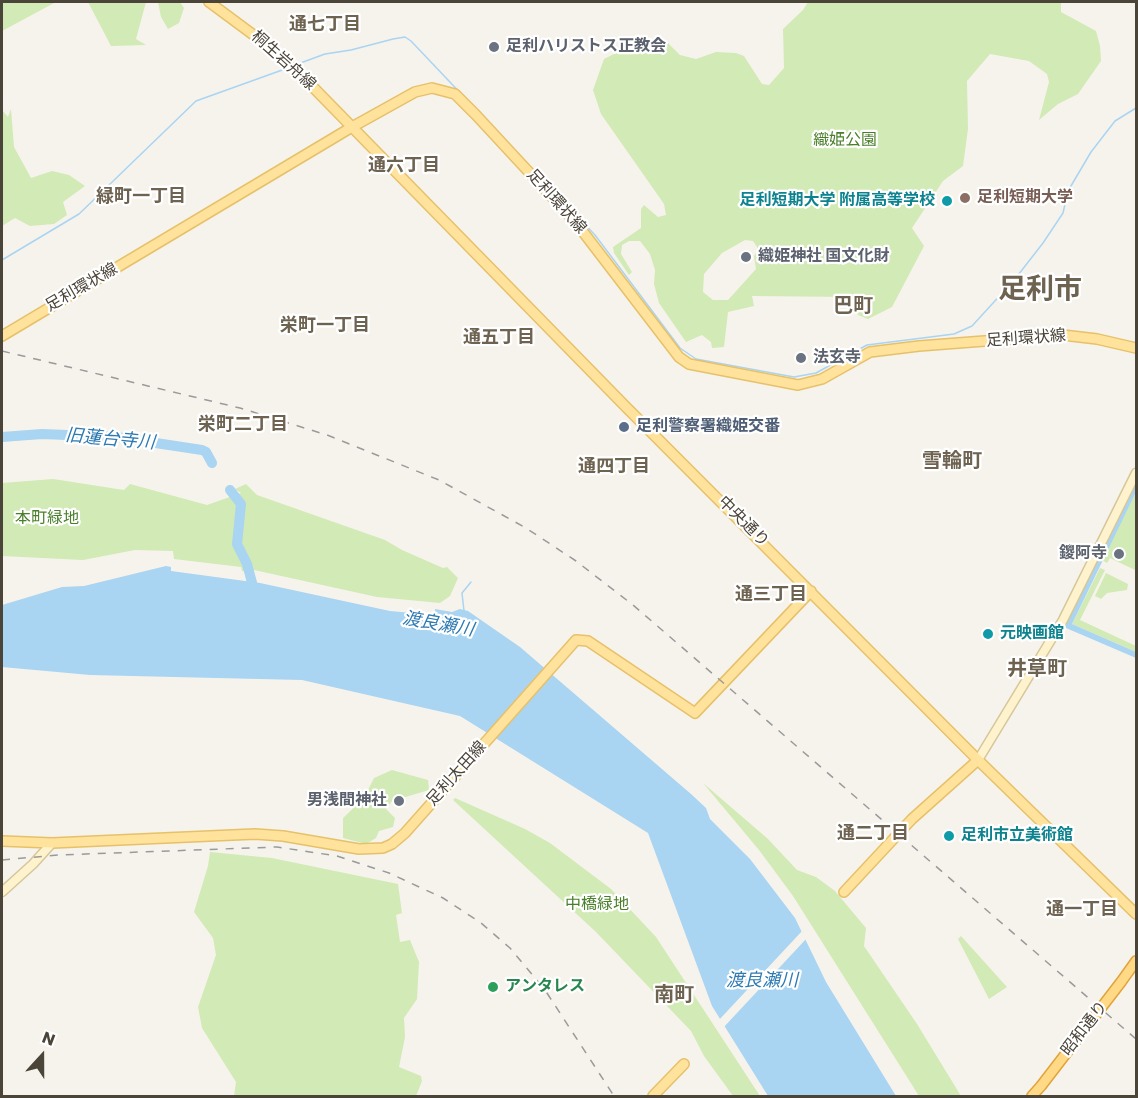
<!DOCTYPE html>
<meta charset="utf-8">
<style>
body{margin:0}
#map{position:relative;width:1138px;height:1098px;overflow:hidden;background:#f6f3ec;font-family:Poppins,sans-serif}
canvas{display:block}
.frame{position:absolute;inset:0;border:3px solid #4b4439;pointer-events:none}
.north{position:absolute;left:12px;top:1026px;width:60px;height:60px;-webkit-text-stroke:4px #fff;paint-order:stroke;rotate:21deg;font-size:16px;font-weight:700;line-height:24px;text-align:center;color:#4b4439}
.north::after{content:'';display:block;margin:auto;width:21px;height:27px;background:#4b4439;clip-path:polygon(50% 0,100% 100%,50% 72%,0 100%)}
</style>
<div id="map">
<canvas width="1138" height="1098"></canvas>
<div class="frame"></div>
<div class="north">N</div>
</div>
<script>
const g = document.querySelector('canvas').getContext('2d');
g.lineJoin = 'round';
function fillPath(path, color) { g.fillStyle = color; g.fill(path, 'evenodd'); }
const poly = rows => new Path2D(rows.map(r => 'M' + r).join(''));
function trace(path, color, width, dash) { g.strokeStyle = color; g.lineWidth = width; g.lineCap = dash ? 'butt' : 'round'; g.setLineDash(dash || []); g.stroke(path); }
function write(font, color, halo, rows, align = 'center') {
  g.font = font + ' Poppins,"Noto Sans JP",sans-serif'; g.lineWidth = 4.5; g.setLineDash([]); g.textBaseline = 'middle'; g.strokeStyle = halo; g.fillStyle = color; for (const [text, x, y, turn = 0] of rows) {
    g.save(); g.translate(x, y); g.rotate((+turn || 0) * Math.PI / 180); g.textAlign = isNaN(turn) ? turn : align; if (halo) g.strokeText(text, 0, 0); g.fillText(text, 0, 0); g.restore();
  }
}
fillPath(poly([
 [2,2,56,2,2,31],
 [88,2,180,2,184,8,179,23,168,29,161,17,158,2,146,2,136,39,146,45,111,46],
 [808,2,1061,2,1061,12,1096,31,1100,46,1101,61,1078,94,1058,104,1039,120,1049,82,1047,74,1029,61,990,54,967,81,968,129,963,166,943,181,912,228,924,246,892,307,868,319,858,315,847,297,752,296,754,306,728,312,724,347,712,348,711,342,702,335,686,342,659,303,654,284,655,270,650,254,640,241,629,241,622,245,621,254,632,272,629,275,614,253,613,247,641,228,641,209,644,205,658,217,666,215,664,204,601,114,593,90,604,59,628,47,635,39,665,40,680,55,696,59,716,52,736,53,744,56,762,84,769,85,784,68,783,29,803,10],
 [745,240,753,241,759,250,754,256,756,269,728,300,713,300,703,292,704,274,722,253],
 [11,109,14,147,31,178,52,171,69,175,85,186,63,202,67,215,54,224,30,226,15,218,2,226,2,110,8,117],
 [53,479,124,490,130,484,207,505,241,493,235,489,246,484,257,495,385,540,402,550,443,568,447,567,458,578,450,596,440,603,377,597,254,570,254,573,242,571,241,567,174,559,173,551,135,550,83,560,2,556,2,483],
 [1136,492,1136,567,1135,570,1110,558,1107,563,1102,560],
 [1100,568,1105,570,1080,620,1136,646,1136,652,1072,624],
 [1106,573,1128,584,1127,590,1107,593,1101,599,1095,596],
 [392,770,428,780,429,790,392,801,386,809,395,818,393,827,379,831,376,838,366,844,343,838,343,818,364,798,374,778],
 [703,783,768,839,797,870,816,877,835,891,866,928,864,946,917,1024,961,1096,919,1096,793,896,759,850],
 [455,798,525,829,550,843,611,889,656,937,760,1096,733,1096,704,1056,691,1031,596,932,453,800],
 [210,852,272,858,398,884,402,913,396,915,400,942,410,940,419,962,417,999,404,1018,405,1037,399,1067,421,1076,422,1081,416,1096,234,1096,236,1082,202,1028,198,1007,216,955,213,938,194,912,208,866],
 [961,936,1007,987,989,999,958,939]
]), '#d2eab5');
fillPath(poly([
 [1136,484,1136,492,1072,624,1136,652,1136,658,1066,628,1065,625],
 [166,566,171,567,171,571,260,583,390,611,435,615,435,609,452,612,460,609,468,611,520,647,691,794,706,808,710,819,750,859,795,918,826,982,896,1096,768,1096,712,1006,648,833,460,716,302,680,90,675,2,667,2,605,62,587,84,586]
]), '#a9d4f2');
fillPath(poly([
 [803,930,807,938,723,1028,718,1021]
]), '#f6f3ec');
trace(poly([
 [295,65,325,54,351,50,393,39,405,37,411,41,595,235,680,348,696,359,794,377,816,373,867,345,954,334,972,326,1015,279,1043,243,1063,213,1068,191,1091,152,1115,121,1136,108],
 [2,260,79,214,196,101,285,69],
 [464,611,462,593,471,582]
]), '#a9d4f2', 1.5);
trace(poly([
 [2,437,42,434,116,437,202,450,206,452,212,463],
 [230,490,241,504,237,544,247,564,254,590]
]), '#a9d4f2', 10);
const secondary = poly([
 [978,760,1063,620,1136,473],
 [2,892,33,864,52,843]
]);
const primary = poly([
 [209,2,263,42,306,80,627,408,978,760,1136,914],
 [2,336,352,127,415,92,432,88,455,94,476,115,577,224,679,357,689,364,798,385,822,379,870,352,919,346,1063,335,1097,339,1136,348],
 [2,841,52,843,255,834,283,836,359,849,383,848,392,844,405,833,576,640,588,641,695,713,811,591],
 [844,892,912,819,978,760],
 [653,1096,684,1064]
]);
const trunk = poly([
 [1121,982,1136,961],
 [1032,1096,1041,1086]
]);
trace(secondary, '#d6c79b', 11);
trace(primary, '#e6c16a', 12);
trace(trunk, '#e0a43c', 12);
trace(secondary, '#fff3cd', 8);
trace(primary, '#ffe39c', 9);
trace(trunk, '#ffd985', 9);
trace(poly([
 [2,351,240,408,327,435,439,480,526,528,576,561,633,605,1136,1039],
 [2,860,58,855,277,847,337,856,389,873,443,898,481,923,510,948,545,990,614,1096]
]), '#9a9a9a', 1.5, [8, 8]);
const trunkBridge = poly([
 [1041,1086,1121,982]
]);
trace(trunkBridge, '#e0a43c', 12, []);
trace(trunkBridge, '#ffd985', 9);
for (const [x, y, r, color] of [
 [494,47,6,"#6b7280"],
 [965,198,6,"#8d6e63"],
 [947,201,6,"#0f9aa8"],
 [746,257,6,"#6b7280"],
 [801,358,6,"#6b7280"],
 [624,427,6,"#5c6f8a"],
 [1119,554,6,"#6b7280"],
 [988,634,6,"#0f9aa8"],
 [399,801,6,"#6b7280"],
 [949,836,6,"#0f9aa8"],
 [493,987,6,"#2e9e5b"]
]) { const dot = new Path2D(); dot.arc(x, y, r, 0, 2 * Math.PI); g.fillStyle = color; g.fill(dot); trace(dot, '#fff', 2); }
write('bold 16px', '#5b616d', '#fff', [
 ["足利ハリストス正教会",506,47],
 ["織姫神社 国文化財",758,257],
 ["法玄寺",813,358],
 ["鑁阿寺",1107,554,"right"],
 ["男浅間神社",387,801,"right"]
], 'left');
write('16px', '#4b4439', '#fff', [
 ["桐生岩舟線",283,61,42],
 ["足利環状線",556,202,48],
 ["足利環状線",82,288,-30],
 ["足利環状線",1026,339,-4],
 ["中央通り",743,522,45],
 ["足利太田線",457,774,-48],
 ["昭和通り",1085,1029,-52]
]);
write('16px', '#4a7f2a', '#fff', [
 ["織姫公園",845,141],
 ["本町緑地",47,519],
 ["中橋緑地",597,905]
]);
write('bold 16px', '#785e54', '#fff', [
 ["足利短期大学",977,198]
], 'left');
write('bold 16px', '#0d838f', '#fff', [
 ["足利短期大学 附属高等学校",935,201,"right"],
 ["元映画館",1000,634],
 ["足利市立美術館",961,836]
], 'left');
write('bold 16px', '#4e5e75', '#fff', [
 ["足利警察署織姫交番",636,427]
], 'left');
write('bold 16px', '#27864d', '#fff', [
 ["アンタレス",505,987]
], 'left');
write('bold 18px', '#6e6250', '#fff', [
 ["通七丁目",325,25],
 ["通六丁目",404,166],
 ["緑町一丁目",141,197],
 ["栄町一丁目",325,326],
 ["通五丁目",499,338],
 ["栄町二丁目",243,425],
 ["通四丁目",614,467],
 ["通三丁目",771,595],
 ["通二丁目",873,834],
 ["通一丁目",1082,910]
]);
write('italic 18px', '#2e7ab2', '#fff', [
 ["旧蓮台寺川",110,440,5],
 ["渡良瀬川",438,625,10],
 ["渡良瀬川",762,981]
]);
write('bold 20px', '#6e6250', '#fff', [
 ["巴町",853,307],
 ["雪輪町",952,462],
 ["井草町",1037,670],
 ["南町",674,996]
]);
write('bold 28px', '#6e6250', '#fff', [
 ["足利市",1040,291]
]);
</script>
